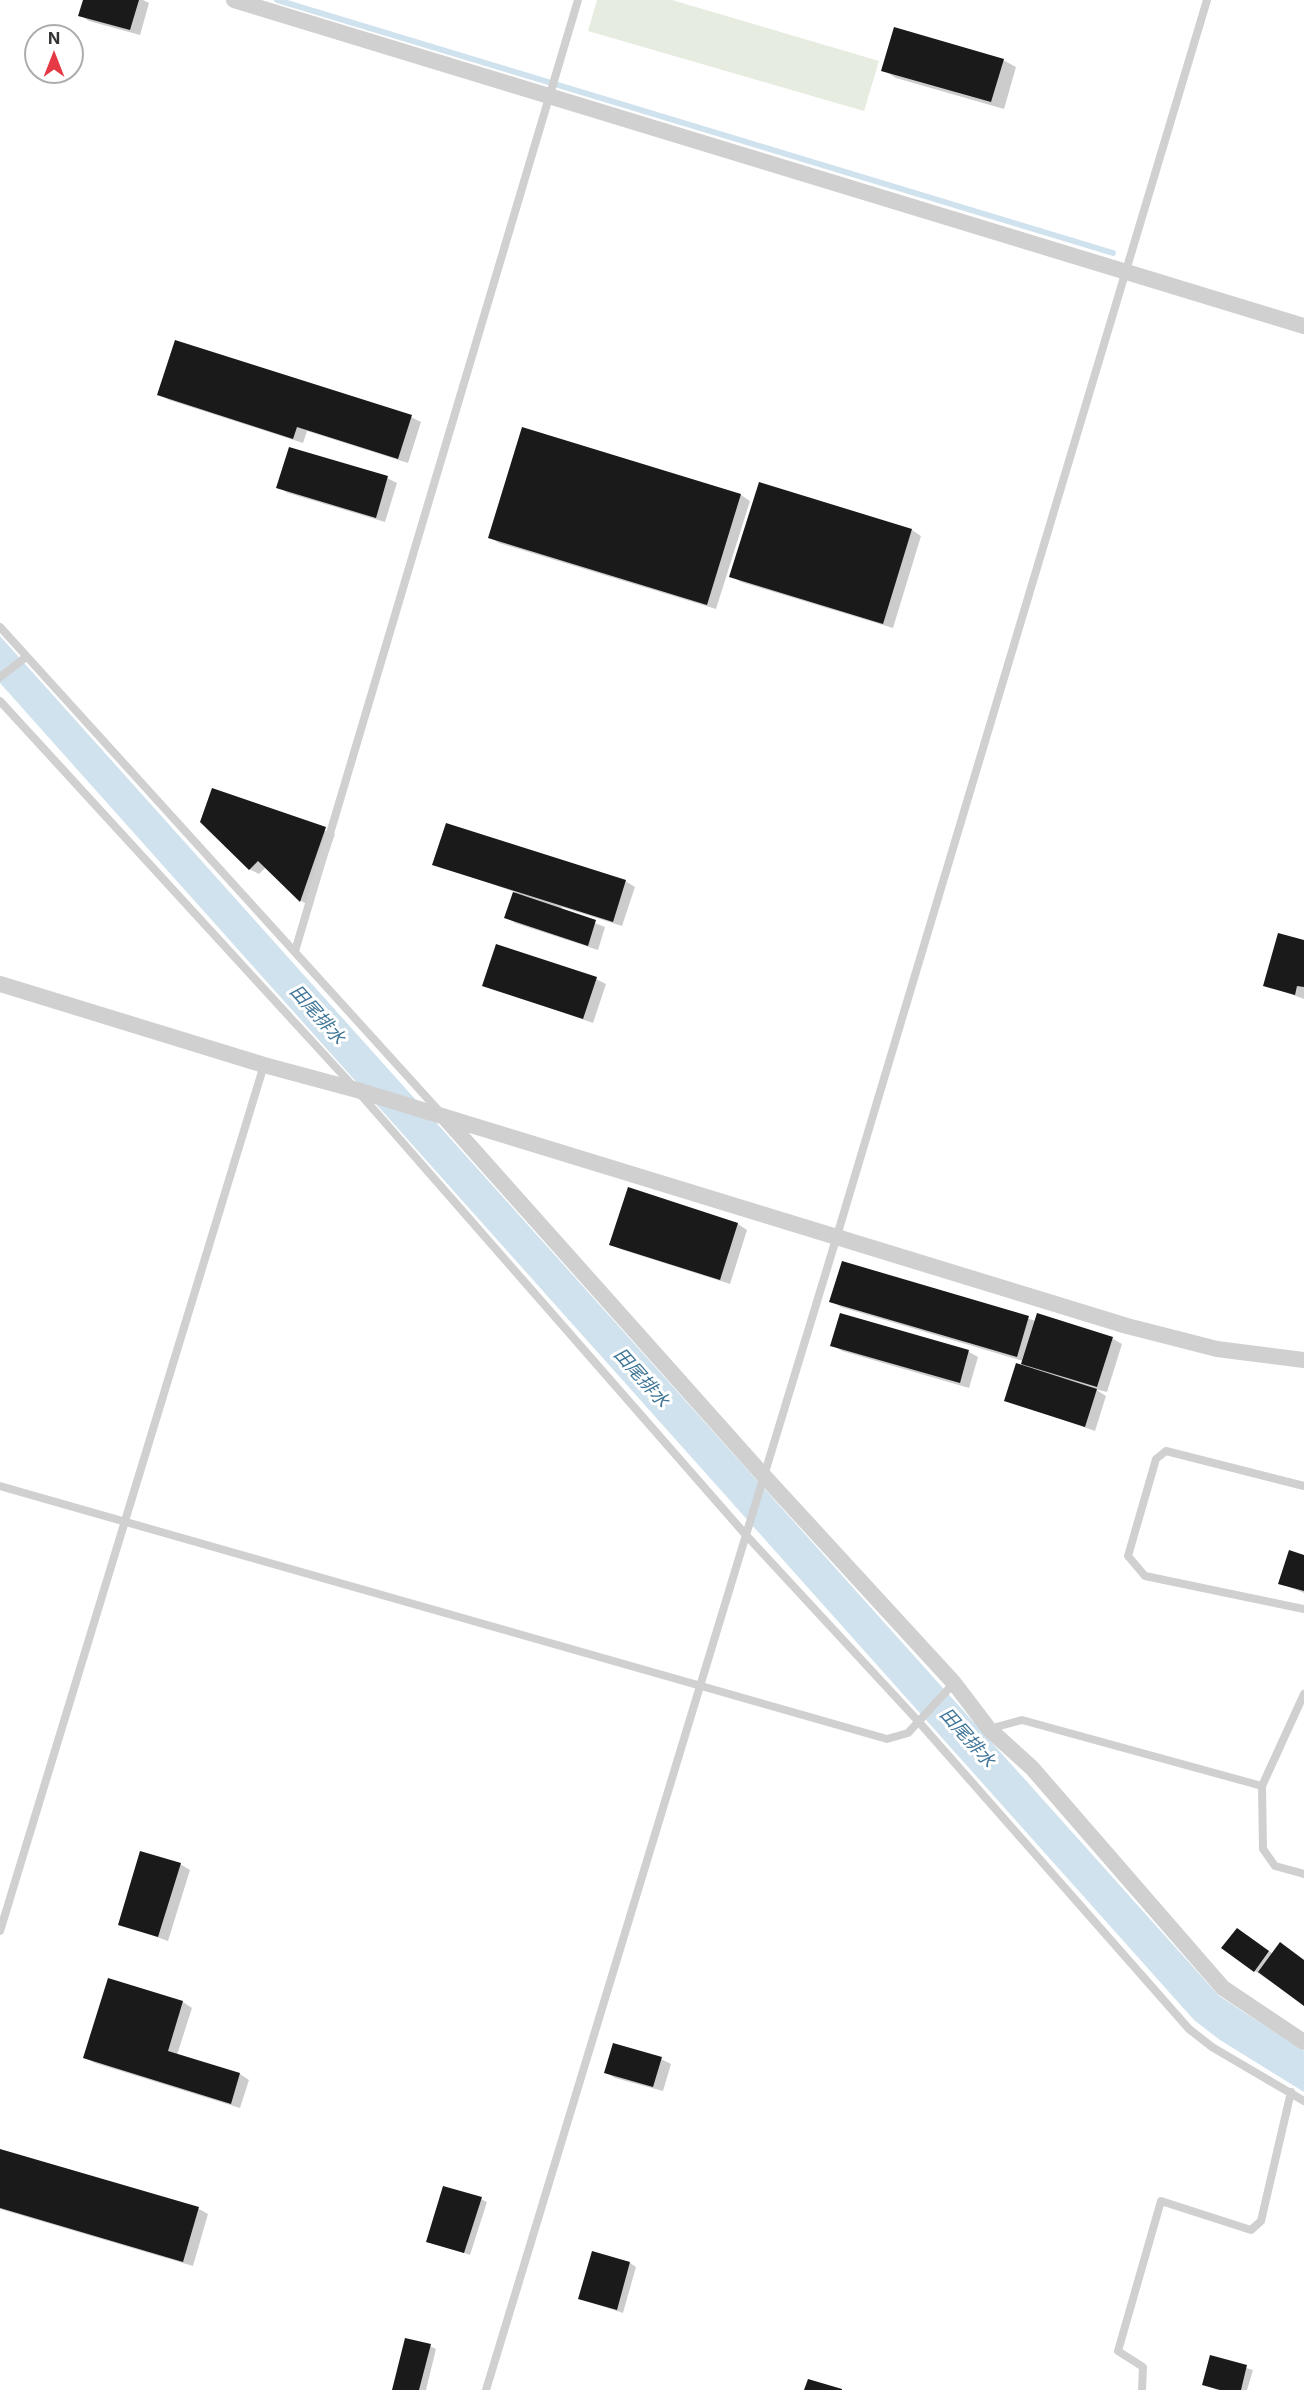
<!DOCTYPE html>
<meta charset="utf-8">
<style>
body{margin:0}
#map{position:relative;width:1304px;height:2390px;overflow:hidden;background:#fff;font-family:Inter,sans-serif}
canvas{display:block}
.north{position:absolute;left:24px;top:24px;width:60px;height:60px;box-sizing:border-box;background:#fff;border:2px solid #adadad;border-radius:50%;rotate:0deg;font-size:16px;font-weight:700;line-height:24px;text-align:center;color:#333}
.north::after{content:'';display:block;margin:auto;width:21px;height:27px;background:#e63946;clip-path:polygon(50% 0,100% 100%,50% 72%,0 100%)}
</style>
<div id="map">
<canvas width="1304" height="2390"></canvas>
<div class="north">N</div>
</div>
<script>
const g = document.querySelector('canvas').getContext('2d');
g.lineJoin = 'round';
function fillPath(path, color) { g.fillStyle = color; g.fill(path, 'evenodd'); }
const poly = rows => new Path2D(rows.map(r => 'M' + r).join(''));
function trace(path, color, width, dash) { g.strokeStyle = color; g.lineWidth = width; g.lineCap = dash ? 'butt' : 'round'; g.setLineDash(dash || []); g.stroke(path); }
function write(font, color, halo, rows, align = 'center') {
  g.font = font + ' Inter,"Noto Sans TC",sans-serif'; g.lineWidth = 6; g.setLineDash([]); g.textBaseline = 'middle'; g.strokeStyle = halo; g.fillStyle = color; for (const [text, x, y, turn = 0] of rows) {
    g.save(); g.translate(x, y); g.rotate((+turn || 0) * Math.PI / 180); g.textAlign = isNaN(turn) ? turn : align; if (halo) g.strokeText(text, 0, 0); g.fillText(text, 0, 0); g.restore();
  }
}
fillPath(poly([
 [597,0,672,0,879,61,864,111,588,31]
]), '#e6ecdf');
fillPath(poly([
 [0,636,1219,1996,1304,2051,1304,2092,1220,2040,1194,2020,0,683]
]), '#cfe2ee');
fillPath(poly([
 [84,0,143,0,149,3,140,35,89,21,80,15],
 [1003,60,1016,67,1004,109,896,78,883,70],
 [159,394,411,417,421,422,408,463,307,431,303,443,169,400],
 [523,429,741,495,750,501,716,609,499,543,490,537],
 [387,478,397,483,385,522,288,493,278,487],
 [912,530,921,536,893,628,741,582,731,576],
 [213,790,335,834,310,906,301,901,266,867,259,874,249,869],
 [434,864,625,881,635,887,622,926,562,907,561,910,605,927,598,950,515,923,506,917,515,892],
 [1304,942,1304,999,1265,985],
 [596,979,606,984,593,1023,484,985],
 [629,1189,738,1224,747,1230,730,1284,620,1249,611,1244],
 [843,1262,1036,1321,1038,1315,1113,1339,1122,1344,1107,1392,1095,1389,1106,1396,1095,1431,1006,1400,1023,1361,841,1307,831,1301],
 [841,1315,969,1352,978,1357,969,1388,842,1351,832,1345],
 [1304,1556,1304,1593,1280,1583],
 [180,1864,190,1870,168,1941,120,1924],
 [1247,1935,1273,1954,1280,1944,1304,1960,1304,2004,1255,1971],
 [109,1980,183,2002,192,2008,177,2055,240,2074,249,2080,240,2108,95,2063,85,2058],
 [661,2059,671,2064,663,2091,615,2078,605,2072],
 [0,2150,199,2209,208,2214,193,2266,0,2209],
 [481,2199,487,2202,470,2255,428,2241],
 [630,2263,636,2267,623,2313,580,2299],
 [430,2346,436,2349,426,2390,393,2390],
 [1211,2357,1253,2370,1247,2390,1217,2390,1203,2384]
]), '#0003');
trace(poly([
 [277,0,1113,253]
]), '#cfe2ee', 6);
fillPath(poly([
 [83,0,139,0,130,30,78,16],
 [894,27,1004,59,991,102,881,71],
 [175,340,412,415,398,459,297,427,293,439,157,395],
 [522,427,741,494,707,605,488,538],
 [289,447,388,476,376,518,276,488],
 [759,482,912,529,883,624,729,577],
 [212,788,326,827,300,902,258,861,249,870,200,822],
 [446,823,626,880,613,922,432,865],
 [513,892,596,920,588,946,504,918],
 [1278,933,1304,940,1304,987,1297,986,1295,995,1263,986],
 [496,944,597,977,583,1019,482,986],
 [628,1187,738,1223,720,1280,609,1245],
 [842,1261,1029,1316,1017,1357,829,1302],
 [840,1313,969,1350,960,1383,830,1346],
 [1037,1313,1113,1337,1097,1387,1021,1364],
 [1016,1363,1097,1389,1085,1427,1004,1401],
 [1289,1550,1304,1555,1304,1591,1278,1584],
 [140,1851,181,1863,158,1937,118,1925],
 [1237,1928,1269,1951,1254,1972,1221,1948],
 [1280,1942,1304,1960,1304,2006,1258,1972],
 [108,1978,183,2001,168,2051,240,2073,231,2104,83,2058],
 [613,2043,662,2057,653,2087,604,2073],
 [0,2149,199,2207,183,2262,0,2208],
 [443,2186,482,2197,464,2253,426,2242],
 [592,2251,630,2262,617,2310,578,2299],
 [405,2338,431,2344,419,2390,392,2390],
 [1210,2355,1247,2365,1241,2390,1220,2390,1202,2385],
 [808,2379,842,2389,842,2390,804,2390]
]), '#1a1a1a');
trace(poly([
 [0,627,439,1111],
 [0,677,26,657],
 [0,701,352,1085],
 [295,951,578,0],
 [361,1095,745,1534,918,1721,1189,2029,1212,2047,1304,2101],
 [0,1486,887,1739,908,1733,954,1683],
 [1304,1486,1166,1451,1156,1459,1128,1556,1145,1576,1304,1609],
 [1304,1694,1262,1786,1263,1849,1275,1866,1304,1874],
 [989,1729,1022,1720,1262,1786],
 [0,1931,264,1065],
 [486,2390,836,1239,1207,0],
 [1142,2390,1143,2367,1118,2351,1161,2201,1251,2230,1261,2221,1291,2092]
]), '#d0d0d0', 8);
trace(poly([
 [234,0,1304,326],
 [0,984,264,1065,357,1090,1127,1326,1217,1349,1304,1360],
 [445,1118,764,1476,954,1683,989,1729,1032,1768,1223,1988,1304,2042]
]), '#d0d0d0', 16);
write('italic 18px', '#3f7597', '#fff', [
 ["田尾排水",317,1015,48],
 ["田尾排水",641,1378,48],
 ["田尾排水",967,1738,48]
]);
</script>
